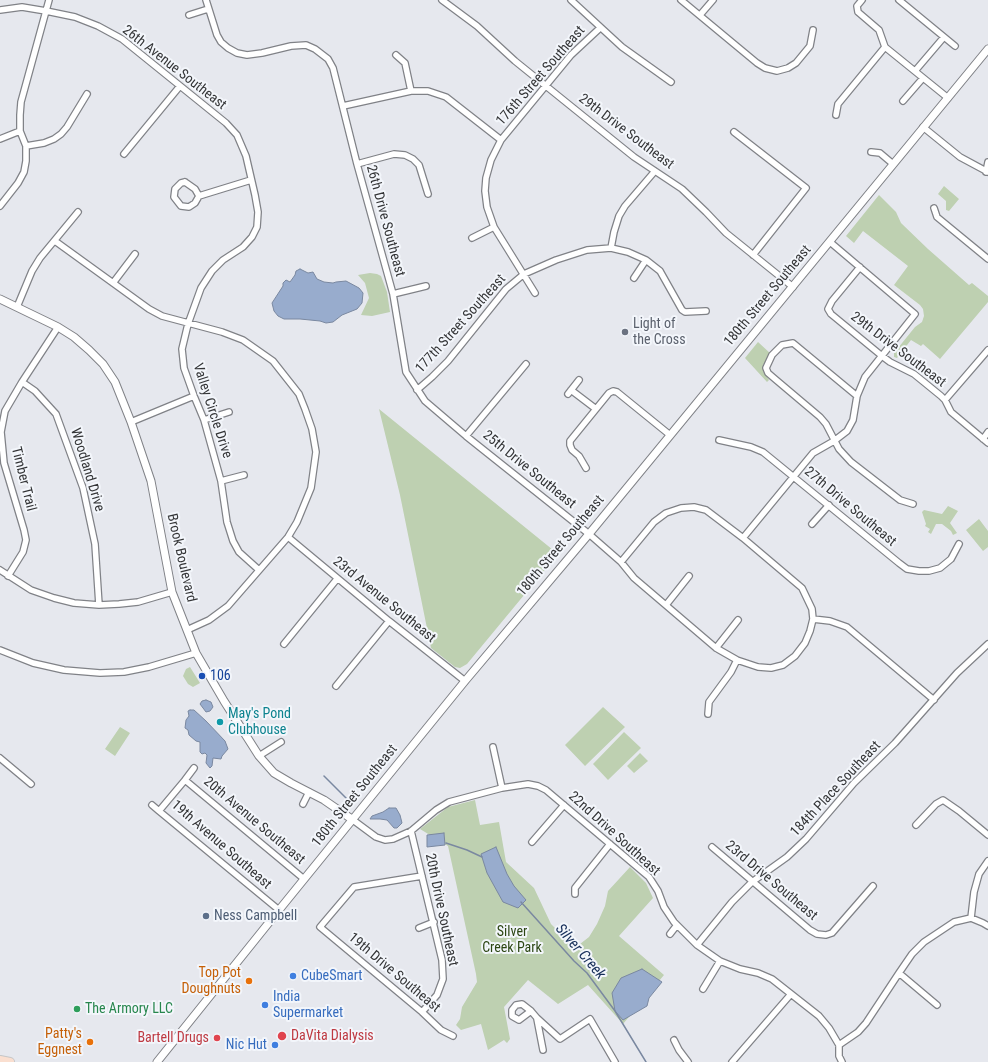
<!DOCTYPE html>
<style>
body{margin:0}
canvas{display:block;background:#e6e8ee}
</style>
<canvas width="988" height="1062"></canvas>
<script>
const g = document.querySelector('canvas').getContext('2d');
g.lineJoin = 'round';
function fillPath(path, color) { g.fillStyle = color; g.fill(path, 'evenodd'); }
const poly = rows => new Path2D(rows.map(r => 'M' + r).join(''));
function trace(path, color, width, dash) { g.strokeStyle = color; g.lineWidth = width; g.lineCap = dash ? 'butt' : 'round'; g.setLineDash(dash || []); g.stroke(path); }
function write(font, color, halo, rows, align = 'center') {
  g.font = font + ' "Roboto Condensed",sans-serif'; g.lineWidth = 4; g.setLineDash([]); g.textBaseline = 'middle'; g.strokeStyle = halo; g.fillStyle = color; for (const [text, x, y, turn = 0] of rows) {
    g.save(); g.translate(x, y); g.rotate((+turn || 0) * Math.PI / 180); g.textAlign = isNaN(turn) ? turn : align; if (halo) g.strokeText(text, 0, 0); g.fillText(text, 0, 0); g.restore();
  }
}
fillPath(poly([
 [944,186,959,199,949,211,946,210,946,201,938,194],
 [879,195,896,212,901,223,928,249,969,285,972,283,988,296,988,302,940,359,923,344,921,346,911,340,897,358,894,357,894,353,915,327,922,322,924,316,923,309,920,305,894,285,908,266,863,231,854,243,846,236],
 [370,273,377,274,381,276,387,292,390,312,372,316,361,315,369,298,365,283,358,275],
 [758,342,771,354,763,365,763,371,769,380,767,382,745,358],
 [379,409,558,554,467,664,460,668,455,667,431,648,400,495],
 [948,506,958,511,950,523,957,533,953,535,951,531,942,524,936,524,931,534,928,532,930,529,925,526,926,524,922,512,924,510,942,514],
 [979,519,988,531,988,547,983,551,966,530],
 [190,667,200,683,193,687,188,684,183,676,186,669],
 [603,707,625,727,585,766,565,745],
 [120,727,130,733,115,756,105,749],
 [624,732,641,748,608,780,593,764],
 [640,753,648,761,634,773,627,766],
 [475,800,480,825,499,822,506,862,534,888,551,924,559,932,572,942,580,944,589,937,597,924,605,906,608,891,630,867,646,883,653,898,619,936,664,975,623,1024,588,985,558,1004,528,980,504,1007,510,1039,507,1043,504,1040,488,1050,481,1024,461,1030,456,1025,460,1019,462,1007,477,982,476,974,448,846,420,829,448,807]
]), '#bed0b1');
const water = poly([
 [300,269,308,273,313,272,317,279,324,282,333,283,336,282,346,281,359,288,363,293,362,303,357,309,342,315,333,322,326,323,320,321,300,319,284,319,278,316,274,311,272,303,283,286,283,283,286,280,290,282,295,275,296,271,300,269],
 [206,700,211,702,213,707,210,711,206,712,200,704,202,701,206,700],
 [190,710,194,710,206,721,225,741,228,749,222,756,221,759,213,758,212,766,210,768,206,763,207,755,205,753,202,754,200,752,200,742,196,741,189,735,188,730,185,728,186,720,189,716,188,711,190,710],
 [389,808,396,808,400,815,402,823,397,828,394,828,387,820,380,819,370,819,372,816,383,812,389,808],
 [444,833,445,845,427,847,427,835,444,833],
 [496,847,507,874,514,886,526,900,518,908,503,902,487,873,481,854,496,847],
 [642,969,662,982,649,998,647,1006,623,1020,615,1011,612,993,621,978,642,969]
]);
fillPath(water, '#98accd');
trace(water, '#7a88a0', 1);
trace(poly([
 [324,776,350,802],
 [446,843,467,850,482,857],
 [521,902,574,961,587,973,615,1011,646,1062]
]), '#7a88a0', 1.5);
const street = poly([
 [206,0,217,35,221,42,228,48,237,53,247,55,262,53,291,46,306,45,315,49,328,59,333,68,357,164,393,294,406,372,425,401,466,436,589,534,621,562,634,578,716,648,737,660,758,667,771,668,783,665,795,656,805,643,810,631,813,619,812,609,802,588,743,538,706,510,694,507,681,508,666,513,654,522,621,562],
 [442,0,477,26,515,61,634,157,682,189,706,212,726,233,793,287],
 [571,0,622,47,671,82],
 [681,0,757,63,765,68,777,71,788,68,796,63,810,46,813,30],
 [862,0,857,6,858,12,879,30,885,47,948,98],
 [899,0,955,46],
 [0,10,22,7,46,11,75,17,98,26,122,39,226,123,237,135,246,156,255,195,258,212,257,227,252,237,243,247,223,260,212,271,201,288,188,324,182,349,184,368,194,396,204,420,221,481,227,522,233,541,239,552,259,570],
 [189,15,208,9],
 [700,15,713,0],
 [396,55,405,63,411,91],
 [915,71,944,37],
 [903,101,923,78],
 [343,106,411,91,428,91,446,97,501,140],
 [836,115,838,104,885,47],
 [923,127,960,157,988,172],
 [734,132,806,188,753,255],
 [0,139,20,131],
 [26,146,20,131,20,115,21,102,49,0],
 [871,152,880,153,893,164],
 [124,154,180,86],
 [357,164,394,154,405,155,413,159,419,165,428,194],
 [986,172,988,162],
 [185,182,195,189,199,196,195,203,189,207,181,206,174,197,175,189,181,183,185,182],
 [199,196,251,180],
 [0,206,18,183,24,172,26,161,26,146,44,143,54,139,61,134,67,127,87,94],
 [934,208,937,217,988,259],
 [472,238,494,227],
 [55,241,149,309,162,316,222,332,243,340,273,361,299,394,305,409,312,429,316,452,311,488,297,522,288,537,228,606,209,620,187,630],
 [611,248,614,232,619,216,625,206,655,171],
 [860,267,832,301,828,309,831,314,882,356,890,362,914,374,941,396,945,400,951,412,988,443],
 [634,278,646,260],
 [113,283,135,254],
 [535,293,494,227,487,207,485,191,486,178,491,160,501,140,571,55,600,28],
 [393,294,426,286],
 [17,307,32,271,40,258,78,212],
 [22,382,35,391,56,414,83,488,95,544,99,605],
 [417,390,432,377,448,361,506,289,524,274,556,260,587,250,611,248,628,252,646,260,660,271,682,310,685,312,706,311],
 [571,390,596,409],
 [568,394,579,380],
 [857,396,793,343,782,345,772,355,766,368,768,373,775,379,820,417,826,424,839,449,851,462,900,500,913,504],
 [945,400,988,350],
 [204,420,229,412],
 [131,422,194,396],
 [466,436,526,364],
 [983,439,988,432],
 [719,440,751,447,763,452,899,563,907,569,919,571,929,571,940,568,951,559,959,544],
 [586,468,579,456,572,450,570,445,570,441,609,393,613,391,617,392,670,435],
 [221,481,244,475],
 [812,524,829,505],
 [288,537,389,621,465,681],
 [743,538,813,453,834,441,847,431,853,420,857,396,865,377,915,314,830,242],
 [0,570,31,590,54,598,74,603,99,605,119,604,138,602,172,592],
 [8,576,23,552,26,540,24,530,4,463,1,432,5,411,22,382,58,327],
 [666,605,689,576],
 [813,619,830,621,847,627,934,700],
 [284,644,337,579],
 [716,648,738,620],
 [0,650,33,663,64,670,100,673,124,672,149,667,196,653],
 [336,686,389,621],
 [708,714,709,702,731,672,737,660],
 [493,747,502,788],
 [259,756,281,742],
 [0,758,31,784],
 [185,780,194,768],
 [303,804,309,792],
 [152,805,159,811],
 [353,820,376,837,385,840,393,839,411,831,436,810,449,802,502,788,528,784,538,786,546,790,649,877,658,891,664,907,674,922,697,945,720,961,740,969,758,973,772,979,819,1016,829,1028,839,1045,839,1056,842,1062],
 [916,825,936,804,943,800,959,811,988,835],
 [411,831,442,960,443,979,437,995,422,1012],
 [532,842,564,805],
 [712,847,810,930,817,934,826,935,832,933,873,886],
 [422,876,354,887,320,927,422,1012,441,1030,453,1036],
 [575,894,575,888,610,844],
 [279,910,159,811,185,780,304,879],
 [971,918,974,892,979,874,988,861],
 [971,918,983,923,988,926],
 [419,928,434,922],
 [670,934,677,925],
 [697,945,732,902,752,882,787,857,806,839,854,783,895,743,957,673,988,644],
 [899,973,937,1005],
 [703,989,720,961],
 [531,1011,519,1020,512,1016,512,1010,516,1005,522,1004,531,1011,537,1018,560,1039,590,1019,615,1062],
 [537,1019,543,1050],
 [674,1040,679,1050,688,1062],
 [839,1045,858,1032,866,1023,899,973,912,954,924,942,954,922,971,918],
 [732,1062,791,994]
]);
const secondary = poly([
 [0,299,58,327,74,337,89,350,103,364,115,382,131,422,151,481,172,592,196,653,224,701,259,756,274,773,291,783,324,800,353,820],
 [157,1062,279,910,465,681,589,534,988,49]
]);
const primary = poly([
 [0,1060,10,1062]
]);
trace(street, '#808287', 8);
trace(secondary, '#808287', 9);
trace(primary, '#c6c6c7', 10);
trace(street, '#fff', 5.5);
trace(secondary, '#fff', 7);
trace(primary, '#fadfd0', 8);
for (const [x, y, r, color] of [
 [625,332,4,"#6b7280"],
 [202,676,4,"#1a4fb4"],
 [220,722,4,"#0f9aa8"],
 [206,916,4,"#5c6f8a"],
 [293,976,4,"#3f7fe0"],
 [249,981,4,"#e8710a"],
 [265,1005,4,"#3f7fe0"],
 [77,1009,4,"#2e9e5b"],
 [282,1036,5,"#e0444e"],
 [217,1038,4,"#e0444e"],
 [90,1042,4,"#e8710a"],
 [275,1045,4,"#3f7fe0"]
]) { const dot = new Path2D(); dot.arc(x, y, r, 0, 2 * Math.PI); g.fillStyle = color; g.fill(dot); trace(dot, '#f3f6fb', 1.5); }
write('14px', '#343537', '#f3f6fb', [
 ["26th Avenue Southeast",174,68,38],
 ["176th Street Southeast",541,76,-49],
 ["29th Drive Southeast",626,132,37],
 ["26th Drive Southeast",385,221,75],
 ["180th Street Southeast",768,296,-50],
 ["177th Street Southeast",461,324,-48],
 ["29th Drive Southeast",898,350,37],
 ["Valley Circle Drive",212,411,72],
 ["Woodland Drive",87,470,73],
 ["25th Drive Southeast",529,470,39],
 ["Timber Trail",23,479,76],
 ["27th Drive Southeast",850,507,40],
 ["180th Street Southeast",561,546,-50],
 ["Brook Boulevard",181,558,77],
 ["23rd Avenue Southeast",384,600,39],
 ["184th Place Southeast",836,789,-47],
 ["180th Street Southeast",355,796,-51],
 ["20th Avenue Southeast",254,821,40],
 ["22nd Drive Southeast",614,834,42],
 ["19th Avenue Southeast",221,845,41],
 ["23rd Drive Southeast",771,881,40],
 ["20th Drive Southeast",441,910,78],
 ["19th Drive Southeast",394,973,40]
]);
write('14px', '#5b616d', '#f3f6fb', [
 ["Light of",633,324],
 ["the Cross",633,340]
], 'left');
write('14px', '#164399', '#f3f6fb', [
 ["106",210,676]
], 'left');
write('14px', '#0d838f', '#f3f6fb', [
 ["May's Pond",228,714],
 ["Clubhouse",228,730]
], 'left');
write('14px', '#4e5e75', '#f3f6fb', [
 ["Ness Campbell",214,916]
], 'left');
write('14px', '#2c4613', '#f3f6fb', [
 ["Silver",512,932],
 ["Creek Park",512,948]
]);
write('14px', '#c56008', '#f3f6fb', [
 ["Top Pot",241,973],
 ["Doughnuts",241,989],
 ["Patty's",82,1034],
 ["Eggnest",82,1050]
], 'right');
write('14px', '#366cbe', '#f3f6fb', [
 ["CubeSmart",301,976],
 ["India",273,997],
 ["Supermarket",273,1013],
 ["Nic Hut",267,1045,"right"]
], 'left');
write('14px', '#27864d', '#f3f6fb', [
 ["The Armory LLC",85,1009]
], 'left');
write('14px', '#be3a42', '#f3f6fb', [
 ["DaVita Dialysis",291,1036],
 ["Bartell Drugs",209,1038,"right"]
], 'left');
write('italic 15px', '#172f5a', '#f3f6fb', [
 ["Silver Creek",580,952,49]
]);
</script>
